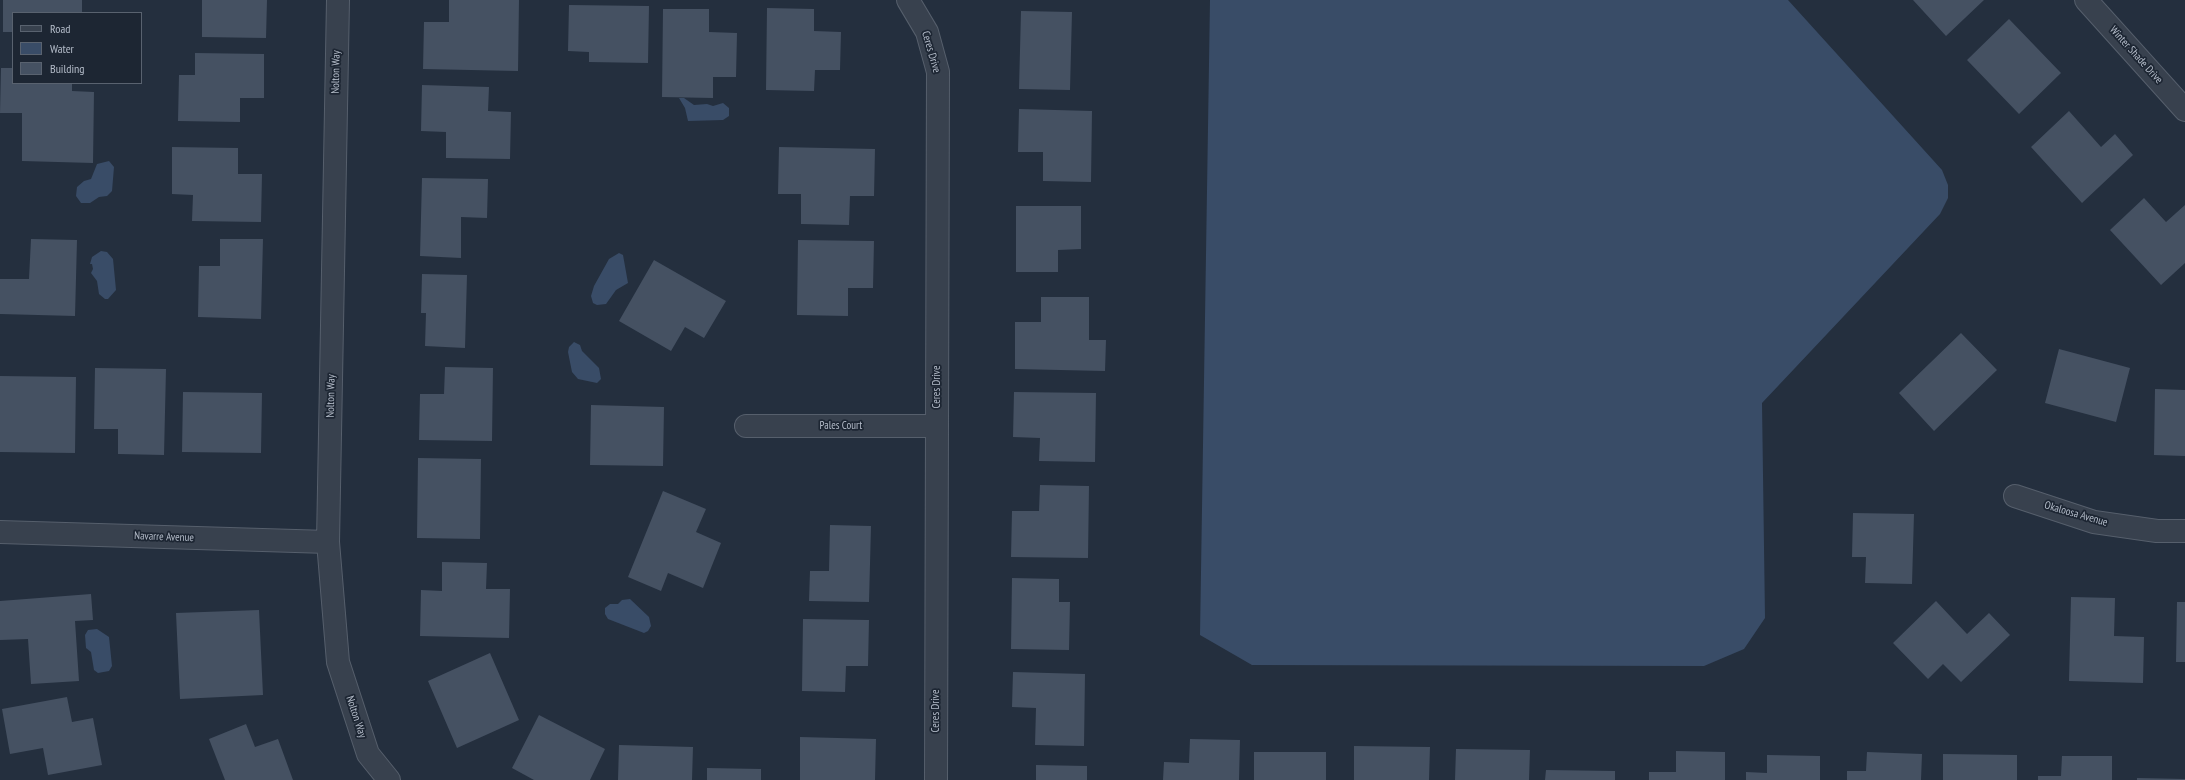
<!DOCTYPE html>
<style>
body{margin:0}
#map{position:relative;width:2185px;height:780px;overflow:hidden;background:#242f3e;font-family:"PT Sans Narrow",sans-serif}
canvas{display:block}
.legend{position:absolute;left:12px;top:12px;width:130px;height:72px;box-sizing:border-box;background:#1d2633;border:1px solid #59626f;margin:0;padding:5px 7px;list-style:none;font-size:12px;color:#b4bcc9}
.legend li{display:flex;align-items:center;gap:8px;height:20px}
.legend b{width:20px;border:1px solid #59626f}
</style>
<div id="map">
<canvas width="2185" height="780"></canvas>
<ul class="legend">
<li><b style="height:5px;background:#38414e"></b>Road</li>
<li><b style="height:11px;background:#394c67"></b>Water</li>
<li><b style="height:11px;background:#455162"></b>Building</li>
</ul>
</div>
<script>
const g = document.querySelector('canvas').getContext('2d');
g.lineJoin = 'round';
function fillPath(path, color) { g.fillStyle = color; g.fill(path, 'evenodd'); }
const poly = rows => new Path2D(rows.map(r => 'M' + r).join(''));
function trace(path, color, width, dash) { g.strokeStyle = color; g.lineWidth = width; g.lineCap = dash ? 'butt' : 'round'; g.setLineDash(dash || []); g.stroke(path); }
function write(font, color, halo, rows, align = 'center') {
  g.font = font + ' "PT Sans Narrow",sans-serif'; g.lineWidth = 3.5; g.setLineDash([]); g.textBaseline = 'middle'; g.strokeStyle = halo; g.fillStyle = color; for (const [text, x, y, turn = 0] of rows) {
    g.save(); g.translate(x, y); g.rotate((+turn || 0) * Math.PI / 180); g.textAlign = isNaN(turn) ? turn : align; if (halo) g.strokeText(text, 0, 0); g.fillText(text, 0, 0); g.restore();
  }
}
fillPath(poly([
 [1210,0,1788,0,1942,170,1948,185,1948,198,1940,214,1762,403,1765,618,1744,649,1704,666,1252,665,1200,635],
 [679,98,684,98,694,105,707,104,713,106,723,103,729,108,729,116,723,120,688,121,685,108],
 [109,161,114,167,112,191,107,196,99,197,90,203,81,203,76,196,77,187,84,181,91,179,97,164],
 [101,251,107,252,113,259,116,290,108,299,105,299,99,294,97,281,91,273,93,269,92,264,90,264,92,257],
 [619,253,623,255,628,283,616,290,606,304,597,305,593,303,591,296,594,286,609,259],
 [574,342,580,345,582,351,599,368,601,379,597,383,578,379,572,372,568,352,569,347],
 [630,599,649,617,651,626,648,631,644,633,608,619,605,614,605,608,610,604,618,604,622,600],
 [97,629,109,637,112,666,109,671,98,673,94,670,91,652,86,648,85,635,88,630]
]), '#394c67');
fillPath(poly([
 [3,0,82,0,82,13,13,13,13,32,3,32],
 [202,0,267,0,266,38,202,37],
 [449,0,519,0,518,71,423,69,424,22,449,22],
 [1913,0,1984,0,1946,36],
 [569,5,649,6,648,63,589,62,589,52,568,51],
 [767,8,814,9,814,31,841,32,840,70,815,70,814,91,766,90],
 [663,9,709,9,709,32,737,33,736,77,713,77,713,98,662,97],
 [1021,11,1072,12,1070,90,1019,89],
 [2009,19,2061,73,2019,114,1967,60],
 [195,53,264,54,264,98,240,98,240,122,178,121,179,75,195,75],
 [1,68,13,68,13,83,72,83,72,91,94,92,93,163,22,161,22,113,0,113],
 [422,85,489,87,488,111,511,112,510,159,446,158,446,132,421,131],
 [1019,109,1092,111,1091,182,1043,181,1043,152,1018,152],
 [2069,111,2101,147,2115,134,2133,155,2082,203,2031,147],
 [172,147,238,148,238,174,262,174,261,222,192,221,193,195,172,194],
 [779,147,875,149,874,196,850,196,849,225,801,224,801,194,778,194],
 [422,178,488,179,487,218,461,217,461,258,420,256],
 [2144,198,2166,222,2185,205,2185,263,2161,285,2110,230],
 [1016,206,1081,206,1081,249,1058,250,1058,272,1016,272],
 [31,239,77,240,75,316,0,314,0,279,29,279],
 [220,239,263,239,261,319,198,317,199,266,220,266],
 [798,240,874,241,873,288,848,288,848,316,797,315],
 [654,260,726,301,704,338,685,327,671,351,619,321],
 [422,274,467,275,465,348,425,346,426,313,421,313],
 [1041,297,1089,297,1089,340,1106,340,1105,371,1015,369,1015,322,1041,322],
 [1961,333,1997,370,1934,431,1899,393],
 [2059,349,2130,368,2116,422,2045,403],
 [445,367,493,368,492,441,419,440,420,394,444,394],
 [95,368,166,369,164,455,118,454,118,429,94,429],
 [0,376,76,377,75,453,0,452],
 [2155,389,2185,390,2185,456,2154,455],
 [183,392,262,393,261,453,182,452],
 [1014,392,1096,393,1095,462,1039,461,1040,438,1013,437],
 [591,405,664,407,663,466,590,465],
 [418,458,481,459,480,539,417,538],
 [1040,485,1089,486,1088,558,1011,557,1012,511,1039,511],
 [663,491,706,509,696,532,721,543,703,588,668,573,661,591,628,577],
 [1853,513,1914,514,1912,584,1865,583,1866,557,1852,557],
 [830,525,871,526,869,602,809,601,810,571,829,571],
 [442,562,487,563,486,589,510,589,509,638,420,636,421,590,442,591],
 [1012,578,1059,579,1059,602,1070,602,1069,650,1011,649],
 [91,594,93,620,75,621,79,681,31,684,28,639,0,640,0,601],
 [2071,597,2115,598,2114,636,2144,637,2143,683,2069,681],
 [1936,601,1967,634,1989,613,2010,635,1961,682,1943,664,1928,679,1893,643],
 [2177,602,2185,602,2185,662,2176,662],
 [259,610,263,695,180,699,176,613],
 [803,619,869,620,868,666,846,666,845,692,802,691],
 [490,653,519,720,457,748,428,681],
 [1013,672,1085,674,1084,746,1035,745,1036,708,1012,707],
 [67,697,72,722,93,718,102,765,48,775,43,748,10,754,2,709],
 [539,715,605,749,590,780,534,780,512,768],
 [246,724,255,747,278,739,293,780,225,780,209,739],
 [800,737,876,739,875,780,800,780],
 [1190,739,1240,740,1239,780,1163,780,1164,762,1189,763],
 [619,745,693,747,692,780,618,780],
 [1354,746,1430,747,1429,780,1354,780],
 [1456,749,1530,750,1529,780,1455,780],
 [1676,751,1725,752,1725,780,1649,780,1649,772,1676,772],
 [1254,752,1326,752,1326,780,1254,780],
 [1867,752,1922,754,1921,780,1847,780,1847,771,1866,771],
 [1943,754,2017,755,2017,780,1943,780],
 [1767,755,1820,756,1820,780,1746,780,1746,772,1767,773],
 [2062,756,2112,756,2112,780,2038,780,2038,776,2061,776],
 [1036,765,1087,766,1087,780,1036,780],
 [707,768,761,769,761,780,707,780],
 [1546,770,1615,771,1615,780,1545,780],
 [2137,778,2185,779,2185,780,2137,780]
]), '#455162');
const street = poly([
 [338,0,328,542,338,662,368,754,389,780],
 [908,0,927,32,938,72,936,780],
 [2086,0,2185,110],
 [746,426,937,426],
 [2015,496,2094,522,2157,531,2185,531],
 [0,532,328,542]
]);
trace(street, '#565f6c', 24);
trace(street, '#38414e', 22);
write('11px', '#b4bcc9', '#1d2633', [
 ["Ceres Drive",931,52,74],
 ["Winter Shade Drive",2136,55,48],
 ["Nolton Way",336,72,-89],
 ["Ceres Drive",937,387,-90],
 ["Nolton Way",331,396,-89],
 ["Pales Court",841,426],
 ["Okaloosa Avenue",2076,514,16],
 ["Navarre Avenue",164,537,2],
 ["Ceres Drive",936,711,-90],
 ["Nolton Way",356,717,72]
]);
</script>
